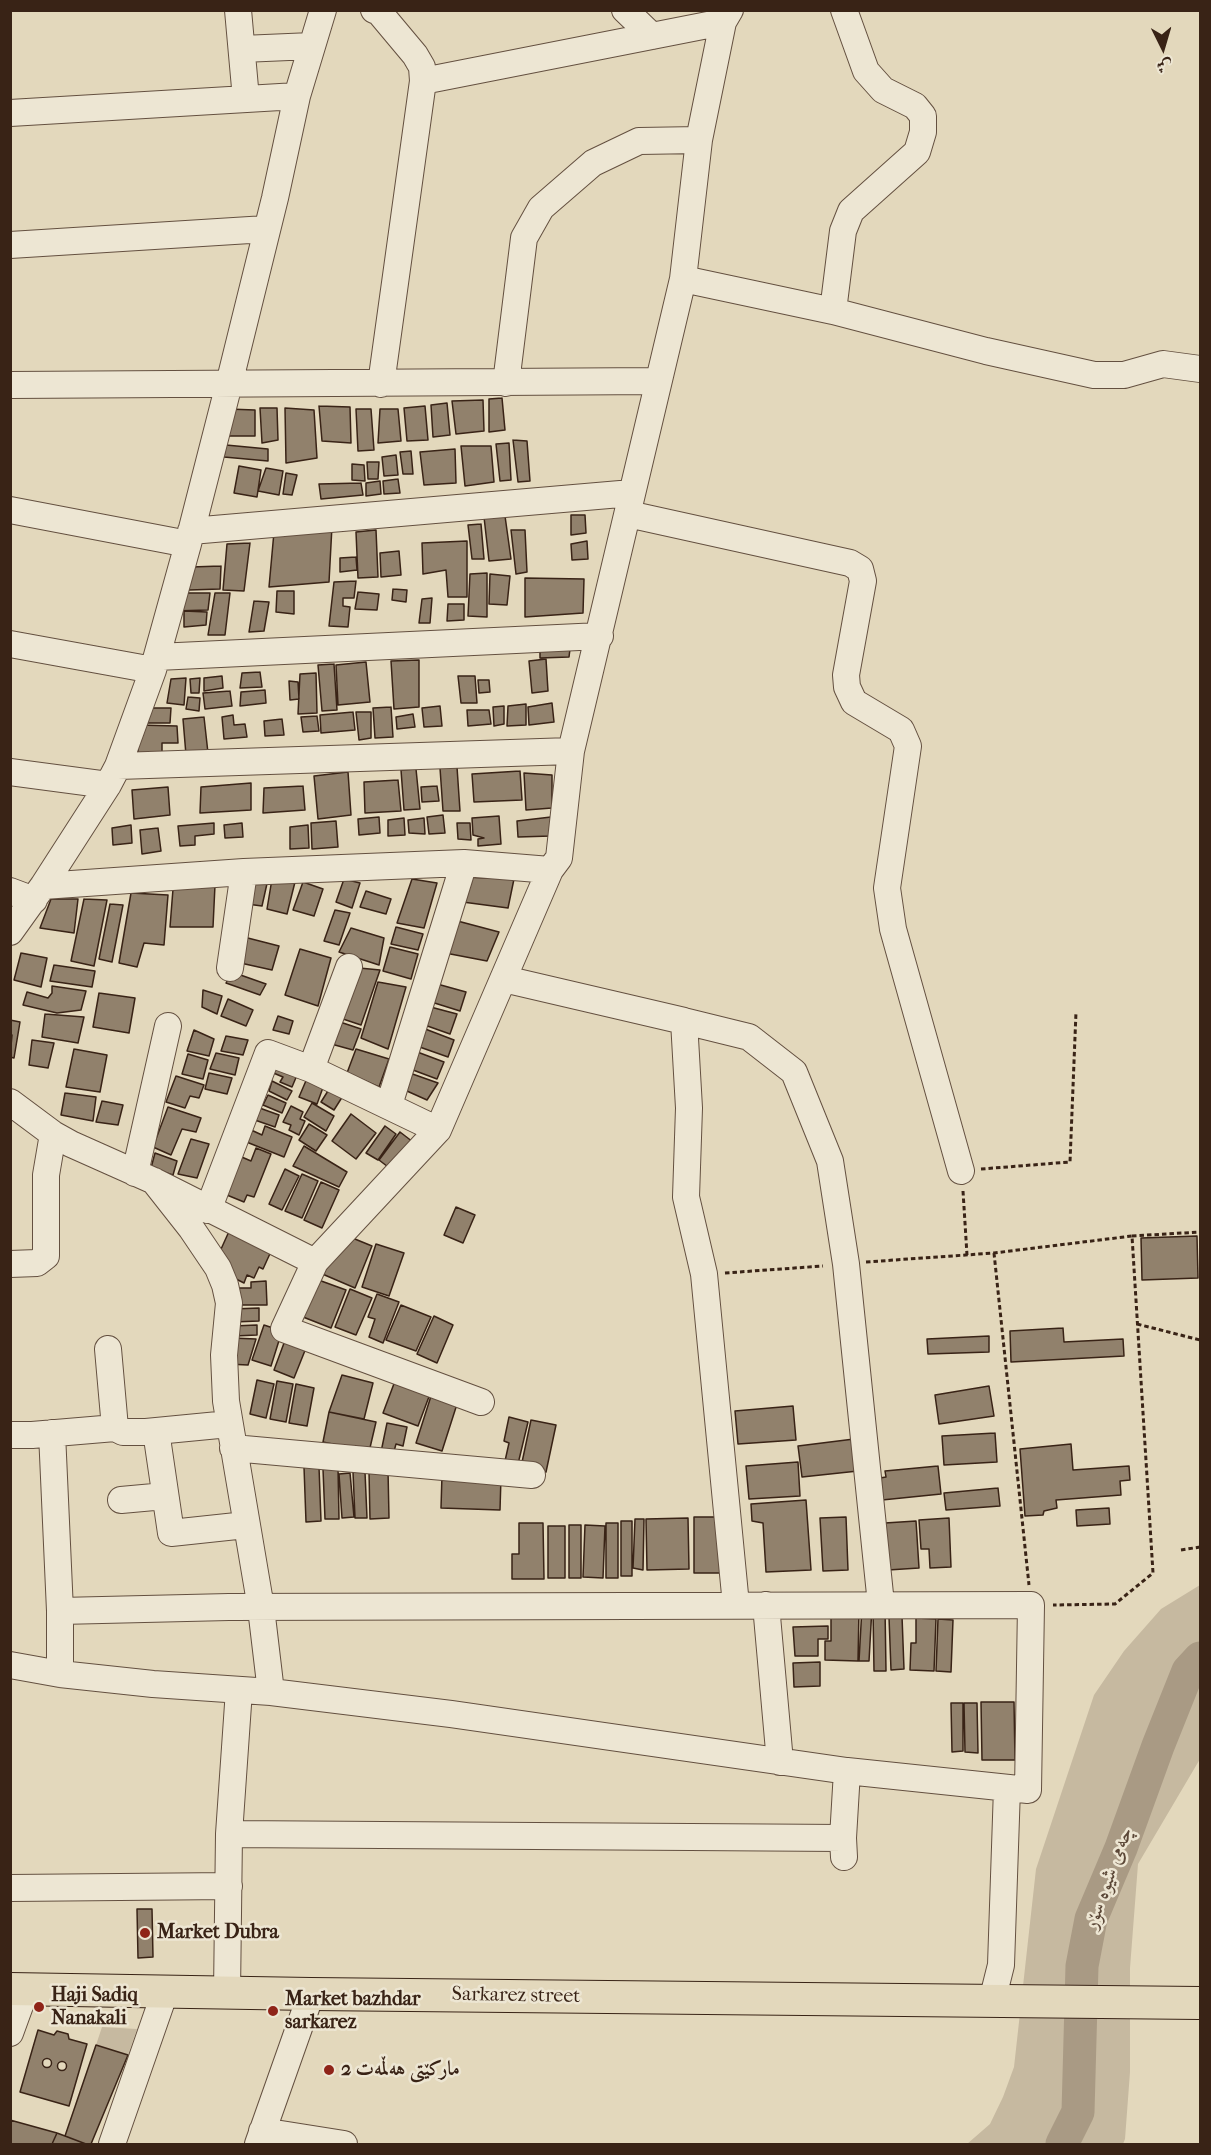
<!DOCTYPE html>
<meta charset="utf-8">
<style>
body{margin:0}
#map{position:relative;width:1211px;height:2155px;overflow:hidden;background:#e3d8bc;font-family:"IM FELL French Canon",Amiri,serif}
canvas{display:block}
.frame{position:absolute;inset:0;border:12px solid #392316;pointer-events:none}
.north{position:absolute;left:1133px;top:18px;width:60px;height:60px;-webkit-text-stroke:4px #ede6d3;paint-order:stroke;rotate:175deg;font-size:16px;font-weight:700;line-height:24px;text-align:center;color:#392316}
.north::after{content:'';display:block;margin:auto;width:21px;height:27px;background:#392316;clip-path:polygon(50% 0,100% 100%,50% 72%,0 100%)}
</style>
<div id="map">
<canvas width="1211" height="2155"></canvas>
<div class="frame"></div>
<div class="north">ش</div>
</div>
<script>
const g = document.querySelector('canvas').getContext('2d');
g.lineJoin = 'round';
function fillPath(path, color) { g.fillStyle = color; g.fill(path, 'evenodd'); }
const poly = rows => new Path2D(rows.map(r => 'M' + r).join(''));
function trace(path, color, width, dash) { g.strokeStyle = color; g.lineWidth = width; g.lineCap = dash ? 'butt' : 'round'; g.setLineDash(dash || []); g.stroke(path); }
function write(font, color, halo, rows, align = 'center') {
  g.font = font + ' "IM FELL French Canon",Amiri,serif'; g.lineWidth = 5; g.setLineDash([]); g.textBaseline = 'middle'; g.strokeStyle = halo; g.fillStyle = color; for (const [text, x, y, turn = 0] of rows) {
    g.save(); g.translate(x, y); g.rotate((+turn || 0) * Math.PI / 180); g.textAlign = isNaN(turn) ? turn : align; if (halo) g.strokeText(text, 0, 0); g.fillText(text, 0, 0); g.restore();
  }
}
fillPath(poly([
 [1200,1585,1200,1759,1138,1864,1130,1968,1130,2072,1125,2139,1123,2144,967,2144,990,2124,1003,2097,1014,2067,1036,1869,1094,1695,1124,1651,1161,1609],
 [102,2027,137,2029,128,2055,96,2045]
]), '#c6b9a0');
trace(poly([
 [1062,2144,1078,2112,1082,1966,1091,1919,1121,1848,1158,1746,1188,1671,1200,1658]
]), '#a99a84', 33);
const building = poly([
 [502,398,505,430,489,432,489,399,502,398],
 [483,400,484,431,456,434,452,401,483,400],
 [447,403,450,435,433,437,431,405,447,403],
 [319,406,350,407,351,443,322,441,319,406],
 [425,406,428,440,407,441,404,408,425,406],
 [260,408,277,408,278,440,262,443,260,408],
 [285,408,314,410,317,458,286,463,285,408],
 [228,409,255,410,255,436,225,436,228,409],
 [356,409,371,409,374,450,358,451,356,409],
 [380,409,398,409,401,441,378,443,380,409],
 [513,440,527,441,530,481,518,482,513,440],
 [509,443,511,480,500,481,496,444,509,443],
 [226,445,268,449,268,461,224,457,226,445],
 [461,446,491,446,494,482,465,486,461,446],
 [455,449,456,483,424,485,420,452,455,449],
 [411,451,413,474,403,474,400,452,411,451],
 [396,455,398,475,384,476,382,457,396,455],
 [367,462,379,462,378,479,368,479,367,462],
 [352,464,364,465,365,481,352,480,352,464],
 [239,466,261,470,257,497,234,493,239,466],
 [266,468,283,471,279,495,258,491,266,468],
 [286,473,297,475,292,495,283,494,286,473],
 [398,479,400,493,384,494,383,481,398,479],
 [380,481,381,494,366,496,366,483,380,481],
 [361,483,363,495,321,499,319,484,361,483],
 [571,515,585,515,586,533,571,535,571,515],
 [505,516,511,559,489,561,484,517,505,516],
 [481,524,484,559,472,559,468,525,481,524],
 [332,526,329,582,269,587,274,532,332,526],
 [376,530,378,577,358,578,356,532,376,530],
 [511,530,525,530,527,572,516,574,511,530],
 [467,541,467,597,448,597,446,570,423,574,422,543,467,541],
 [587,541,588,559,572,560,571,544,587,541],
 [250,543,244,591,223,590,227,544,250,543],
 [399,551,401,575,381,577,380,553,399,551],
 [356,557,357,570,340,572,340,558,356,557],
 [221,566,220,589,189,590,191,567,221,566],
 [487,573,487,617,468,616,470,574,487,573],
 [490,574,510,576,507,605,489,604,490,574],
 [525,578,584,579,583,613,525,617,525,578],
 [356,581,354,598,343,598,343,606,350,607,348,627,329,626,334,582,356,581],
 [393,589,407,590,406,602,392,600,393,589],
 [277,591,294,591,294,614,276,612,277,591],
 [358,592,379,594,377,610,355,609,358,592],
 [177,593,210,593,208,610,173,611,177,593],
 [215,593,230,593,225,635,208,635,215,593],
 [432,598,430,623,419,623,422,599,432,598],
 [254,601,269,602,264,631,249,632,254,601],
 [448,604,464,604,464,620,447,621,448,604],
 [184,611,207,612,206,625,184,627,184,611],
 [540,649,570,649,569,657,540,658,540,649],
 [546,659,548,691,532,693,529,661,546,659],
 [419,660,419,707,394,709,391,661,419,660],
 [366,662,370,702,338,705,336,665,366,662],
 [334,664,337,710,322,711,318,665,334,664],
 [260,672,262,687,240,688,242,673,260,672],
 [316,673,317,713,298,714,300,674,316,673],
 [222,676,223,688,204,691,204,678,222,676],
 [458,676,475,676,477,703,461,703,458,676],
 [186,678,184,705,167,703,171,679,186,678],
 [200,678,199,693,191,693,190,679,200,678],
 [478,680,489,680,490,692,479,693,478,680],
 [289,681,298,682,299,699,290,700,289,681],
 [265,690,266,703,240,706,241,692,265,690],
 [230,691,232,706,205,709,203,693,230,691],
 [188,697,200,698,199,711,186,709,188,697],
 [552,703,554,722,529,725,528,707,552,703],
 [526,704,526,725,507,726,508,706,526,704],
 [440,706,442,726,424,727,422,708,440,706],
 [504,706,504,724,494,726,493,707,504,706],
 [391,707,393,737,375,738,373,708,391,707],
 [147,708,171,708,170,723,145,723,147,708],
 [467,710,489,710,491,724,468,726,467,710],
 [353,712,355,730,321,733,320,715,353,712],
 [356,712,371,712,371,738,359,740,356,712],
 [413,714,415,727,397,729,396,717,413,714],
 [233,715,234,725,245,724,247,737,224,739,222,717,233,715],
 [317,716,319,731,303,732,301,717,317,716],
 [204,717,208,753,186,755,183,719,204,717],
 [282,719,284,735,265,736,264,721,282,719],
 [138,725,177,726,178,743,162,743,162,755,138,758,138,725],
 [457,767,460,811,443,811,440,768,457,767],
 [416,769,420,809,404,810,401,770,416,769],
 [520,771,522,800,474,802,472,774,520,771],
 [348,772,351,815,318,819,314,776,348,772],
 [524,773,552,775,552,808,526,810,524,773],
 [398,780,401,811,365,813,364,782,398,780],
 [251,783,251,810,200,813,201,787,251,783],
 [303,786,305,810,263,813,264,788,303,786],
 [437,786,439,801,422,802,421,787,437,786],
 [168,787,170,815,134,819,132,790,168,787],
 [443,815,445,833,429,834,427,817,443,815],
 [499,816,501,844,478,846,478,839,484,838,473,835,472,818,499,816],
 [379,817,380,833,359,835,358,819,379,817],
 [551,817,551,836,518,837,517,821,551,817],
 [404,818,405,835,388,836,388,820,404,818],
 [424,818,425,834,409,833,408,820,424,818],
 [336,821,338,847,312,849,311,823,336,821],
 [214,823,214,834,195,836,195,845,180,846,178,826,214,823],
 [242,823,243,837,225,838,224,825,242,823],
 [457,823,470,823,471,840,458,839,457,823],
 [131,825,132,843,113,845,112,828,131,825],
 [308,825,309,848,290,849,290,827,308,825],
 [158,828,161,851,142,854,140,830,158,828],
 [463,877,514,879,508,908,455,901,463,877],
 [296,878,287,914,267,909,272,879,296,878],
 [252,879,268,879,262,906,247,904,252,879],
 [344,879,360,883,352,908,336,902,344,879],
 [412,879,437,883,424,928,397,923,412,879],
 [303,882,323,889,314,916,293,910,303,882],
 [215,885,213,927,170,927,173,889,215,885],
 [366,891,391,899,386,914,360,907,366,891],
 [131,893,168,895,164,945,144,943,137,967,119,963,131,893],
 [51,899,78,899,74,933,40,928,51,899],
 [84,899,107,900,94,966,71,961,84,899],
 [110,904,123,905,112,962,99,959,110,904],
 [335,910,350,913,339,945,324,941,335,910],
 [450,919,499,932,487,961,440,952,450,919],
 [396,927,423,934,418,950,391,944,396,927],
 [351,928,384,938,379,965,339,952,351,928],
 [240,936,279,946,272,970,236,962,240,936],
 [390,947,418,954,411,979,383,971,390,947],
 [300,949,331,958,318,1006,285,995,300,949],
 [21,953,47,958,41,987,14,980,21,953],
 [54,965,95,971,92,987,50,981,54,965],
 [349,967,380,970,361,1025,334,1016,349,967],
 [232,972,266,984,260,995,226,983,232,972],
 [378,982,406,987,388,1049,361,1038,378,982],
 [430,982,466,992,460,1011,425,1000,430,982],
 [52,986,86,991,81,1010,57,1013,23,1005,27,992,48,998,52,993,52,986],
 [203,990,222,996,217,1014,202,1007,203,990],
 [99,993,135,998,129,1033,93,1027,99,993],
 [228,999,253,1010,246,1026,221,1016,228,999],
 [423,1005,457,1014,450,1034,419,1023,423,1005],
 [45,1014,84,1017,78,1043,42,1037,45,1014],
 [278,1016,293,1021,289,1034,273,1030,278,1016],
 [331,1019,361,1029,353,1050,324,1042,331,1019],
 [10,1020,20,1022,14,1058,10,1057,12,1035,10,1035,10,1020],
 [420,1027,454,1040,448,1057,414,1045,420,1027],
 [194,1030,214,1039,209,1056,187,1051,194,1030],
 [226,1036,248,1040,243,1055,221,1051,226,1036],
 [32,1040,54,1043,48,1068,29,1065,32,1040],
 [74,1049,107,1055,100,1092,66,1087,74,1049],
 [356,1049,389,1059,379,1087,347,1073,356,1049],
 [412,1050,444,1062,437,1079,405,1067,412,1050],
 [216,1053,239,1058,235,1075,210,1069,216,1053],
 [188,1054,208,1060,203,1079,182,1074,188,1054],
 [277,1058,300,1068,292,1087,280,1082,283,1077,271,1072,277,1058],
 [404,1071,438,1083,427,1100,398,1087,404,1071],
 [209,1073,232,1078,227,1094,205,1089,209,1073],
 [176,1076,204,1085,199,1098,190,1096,185,1108,166,1102,176,1076],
 [308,1076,325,1082,317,1104,299,1097,308,1076],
 [272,1081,292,1091,287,1100,269,1091,272,1081],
 [333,1083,346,1091,334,1110,321,1102,333,1083],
 [65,1093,96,1097,93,1121,61,1115,65,1093],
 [268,1095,286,1103,282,1113,263,1105,268,1095],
 [102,1101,123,1105,118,1125,96,1122,102,1101],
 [312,1103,334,1116,326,1131,304,1117,312,1103],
 [254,1106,279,1115,275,1127,249,1118,254,1106],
 [291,1106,303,1112,300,1119,305,1121,299,1135,289,1130,291,1125,283,1122,291,1106],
 [168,1107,201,1118,196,1132,182,1129,171,1155,153,1147,168,1107],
 [351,1114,376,1133,356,1159,332,1141,351,1114],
 [309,1124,327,1135,316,1151,299,1140,309,1124],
 [265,1126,292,1137,284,1157,244,1141,249,1129,262,1135,265,1126],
 [385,1126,396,1134,378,1160,366,1153,385,1126],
 [400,1132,413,1142,392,1170,379,1160,400,1132],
 [191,1139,209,1144,197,1178,178,1174,191,1139],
 [304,1146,347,1172,339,1187,293,1166,304,1146],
 [256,1148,271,1154,254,1197,247,1195,244,1202,222,1193,237,1155,251,1161,256,1148],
 [155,1153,177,1161,173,1175,151,1168,155,1153],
 [285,1169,299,1176,282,1210,269,1204,285,1169],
 [302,1174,318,1181,302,1218,285,1211,302,1174],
 [321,1182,339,1190,322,1228,304,1220,321,1182],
 [456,1207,475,1215,463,1243,444,1235,456,1207],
 [231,1227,273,1247,263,1269,259,1267,254,1278,247,1275,244,1283,228,1275,217,1258,231,1227],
 [1197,1236,1198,1278,1142,1280,1141,1238,1197,1236],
 [350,1237,372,1246,355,1288,320,1273,350,1237],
 [376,1244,404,1253,389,1296,362,1287,376,1244],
 [313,1278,346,1290,331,1328,298,1315,313,1278],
 [266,1281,267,1305,239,1305,238,1288,251,1288,251,1282,266,1281],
 [350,1289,372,1298,356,1335,335,1327,350,1289],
 [377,1294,399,1302,383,1343,369,1337,375,1319,368,1317,377,1294],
 [401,1305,431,1317,416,1351,386,1340,401,1305],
 [259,1308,259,1321,233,1322,233,1309,259,1308],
 [434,1316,453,1325,437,1363,417,1354,434,1316],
 [257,1325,257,1335,234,1336,233,1326,257,1325],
 [264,1325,282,1331,271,1366,252,1360,264,1325],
 [1063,1328,1064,1342,1123,1339,1124,1356,1011,1362,1010,1331,1063,1328],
 [287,1335,308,1343,294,1378,274,1370,287,1335],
 [989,1336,989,1352,928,1354,927,1339,989,1336],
 [232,1338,256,1339,248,1365,227,1364,232,1338],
 [342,1375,373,1383,364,1419,329,1412,342,1375],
 [257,1380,274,1384,266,1418,250,1414,257,1380],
 [277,1381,293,1384,286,1422,270,1419,277,1381],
 [395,1381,430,1394,418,1426,383,1413,395,1381],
 [296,1384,314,1388,307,1426,289,1423,296,1384],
 [989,1386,994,1416,939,1424,935,1395,989,1386],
 [432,1393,458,1401,442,1451,416,1443,432,1393],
 [793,1406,796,1440,738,1444,735,1411,793,1406],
 [329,1412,376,1422,369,1452,323,1442,329,1412],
 [509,1417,528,1422,518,1464,505,1461,509,1443,504,1441,509,1417],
 [531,1420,556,1425,546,1472,521,1467,531,1420],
 [387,1423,407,1427,403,1446,396,1444,393,1455,381,1452,387,1423],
 [995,1433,997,1462,944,1465,942,1436,995,1433],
 [854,1439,858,1471,802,1477,798,1446,854,1439],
 [1071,1444,1073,1470,1129,1466,1130,1480,1120,1481,1121,1495,1056,1500,1057,1508,1044,1511,1043,1515,1025,1516,1020,1449,1071,1444],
 [798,1462,800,1496,749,1499,746,1466,798,1462],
 [938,1466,941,1494,882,1500,880,1478,886,1477,885,1471,938,1466],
 [304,1467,319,1467,321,1521,306,1522,304,1467],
 [338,1468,339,1519,325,1519,323,1469,338,1468],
 [388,1470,389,1518,370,1519,369,1471,388,1470],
 [353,1472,365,1472,367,1518,355,1518,353,1472],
 [350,1473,354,1517,342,1518,339,1474,350,1473],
 [442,1475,501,1477,500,1510,441,1508,442,1475],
 [998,1488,1000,1506,946,1510,944,1493,998,1488],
 [806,1500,811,1570,766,1572,763,1523,752,1521,751,1504,806,1500],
 [1109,1508,1110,1524,1077,1526,1076,1510,1109,1508],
 [694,1517,723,1517,724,1573,694,1573,694,1517],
 [846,1517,848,1570,823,1571,820,1518,846,1517],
 [688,1518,689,1569,647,1570,646,1519,688,1518],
 [949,1518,951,1567,930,1568,929,1549,921,1549,919,1520,949,1518],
 [635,1519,644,1519,643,1570,633,1568,635,1519],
 [621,1521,632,1521,632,1576,621,1576,621,1521],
 [916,1521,919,1568,888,1570,885,1523,916,1521],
 [519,1523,543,1523,544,1579,512,1579,512,1554,519,1554,519,1523],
 [606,1523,618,1523,618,1578,606,1578,606,1523],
 [569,1525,581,1525,581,1578,569,1578,569,1525],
 [585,1525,605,1526,603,1578,583,1577,585,1525],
 [548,1526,565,1526,565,1578,548,1578,548,1526],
 [862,1607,872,1607,869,1661,859,1661,862,1607],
 [885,1608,886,1671,874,1671,873,1609,885,1608],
 [831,1609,859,1609,858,1661,825,1660,825,1641,831,1641,831,1609],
 [902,1616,904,1669,891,1670,889,1617,902,1616],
 [916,1618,936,1619,934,1671,910,1670,911,1643,916,1643,916,1618],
 [938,1619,953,1620,951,1672,936,1671,938,1619],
 [828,1626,828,1639,818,1639,818,1656,795,1656,793,1627,828,1626],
 [820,1662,820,1686,794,1687,793,1663,820,1662],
 [981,1702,1014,1702,1015,1760,982,1760,981,1702],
 [951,1703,963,1703,963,1751,952,1752,951,1703],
 [964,1703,977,1703,978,1753,965,1752,964,1703],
 [137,1909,152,1909,153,1957,138,1958,137,1909],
 [38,2030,54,2035,57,2031,68,2034,69,2039,87,2044,69,2106,20,2092,38,2030],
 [96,2045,128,2055,91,2144,86,2144,65,2136,96,2045],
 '42.5 2063a4.5 4.5 0 1 1 9 0a4.5 4.5 0 1 1-9 0Z',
 '57.5 2066a4.5 4.5 0 1 1 9 0a4.5 4.5 0 1 1-9 0Z',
 [10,2120,57,2133,52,2144,10,2144,10,2120],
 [57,2133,65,2136,86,2144,52,2144,57,2133]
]);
fillPath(building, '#91816c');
trace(building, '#392316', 1.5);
const minor = poly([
 [238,10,246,99],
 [374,10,379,12,415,55,422,67,423,81,381,384],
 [625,10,652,36],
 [242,49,312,46],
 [423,81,723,22],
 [10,113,297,96],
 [10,245,266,229],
 [683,279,699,140,723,22,730,10],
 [833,311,843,231,851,211,917,152,923,132,923,116,915,106,883,90,866,71,844,10],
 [506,383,524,238,541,208,593,163,639,141,699,140],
 [10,385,658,381],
 [10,510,188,544],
 [628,514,850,563,860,569,863,581,846,675,847,687,854,702,901,730,908,746,887,888,893,929,961,1171],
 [191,531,632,493],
 [10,644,153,670],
 [157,657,600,636],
 [118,766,571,751],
 [10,772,108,785],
 [43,886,244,872,464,863,550,870],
 [10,891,34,900],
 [10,932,43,886,108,785,118,766,153,670,188,544,229,384,275,198,297,96,323,10],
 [230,968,244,872],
 [504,979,684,1021,689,1108,686,1197,704,1274,736,1605],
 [684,1021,749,1037,794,1072,830,1161,846,1264,881,1604],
 [311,1069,349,967],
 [10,1102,53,1134,71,1144,154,1181,315,1262],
 [389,1105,464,863],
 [135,1173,168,1026],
 [154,1181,191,1228,218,1268,225,1285,229,1303,224,1355,226,1401,261,1608,271,1692],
 [208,1210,268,1053,311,1069,438,1130],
 [10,1264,37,1263,46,1256,46,1175,53,1134],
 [108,1349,115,1428],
 [481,1402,284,1329,315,1262,438,1130,550,870,559,858,571,751,683,279,833,311,986,351,1094,375,1124,375,1163,364,1200,369],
 [156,1431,171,1533,246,1525],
 [52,1433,60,1611,60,1674],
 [10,1435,32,1435,115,1428,123,1432,146,1432,229,1424],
 [233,1448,532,1475],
 [121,1500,165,1496],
 [766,1605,780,1762],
 [10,1665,60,1674,153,1684,271,1692,451,1714,847,1771,1028,1790,1031,1605,229,1607,60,1611],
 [229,1834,843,1838],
 [844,1857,843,1838,847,1771],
 [10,1888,229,1886],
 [227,1993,229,1834,239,1690],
 [992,2001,1001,1965,1007,1788],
 [10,2033,26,1989],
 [262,2131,344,2144],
 [112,2144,165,1992],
 [258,2144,311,1994]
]);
const major = poly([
 [10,1989,311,1994,1200,2003]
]);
trace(minor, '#645040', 28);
trace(major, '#392316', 34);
trace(poly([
 [981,1169,1070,1162,1076,1012],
 [963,1191,967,1255],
 [1132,1236,1200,1232],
 [994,1253,1029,1585],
 [866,1262,994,1253,1132,1236,1153,1573,1115,1604,1053,1605],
 [725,1273,823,1266],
 [1137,1324,1200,1340],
 [1181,1550,1200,1547]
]), '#392316', 3, [4.5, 3]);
trace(minor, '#ede6d3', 26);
trace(major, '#e3d8bc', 32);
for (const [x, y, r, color] of [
 [145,1933,6,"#8f2418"],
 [39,2007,6,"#8f2418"],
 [273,2011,6,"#8f2418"],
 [329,2070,6,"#8f2418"]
]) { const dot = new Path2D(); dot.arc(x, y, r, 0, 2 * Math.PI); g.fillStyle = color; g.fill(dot); trace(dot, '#ede6d3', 2); }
write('bold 20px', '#392316', '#ede6d3', [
 ["Market Dubra",157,1933],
 ["Haji Sadiq",51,1996],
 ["Nanakali",51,2019],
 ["Market bazhdar",285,2000],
 ["sarkarez",285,2023],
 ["مارکێتی هەڵمەت 2",341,2070]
], 'left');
write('20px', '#392316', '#ede6d3', [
 ["Sarkarez street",516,1996,1]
]);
write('italic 21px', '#5b4737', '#ede6d3', [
 ["چەمی شیوە سۆر",1109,1878,-70]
]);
</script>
